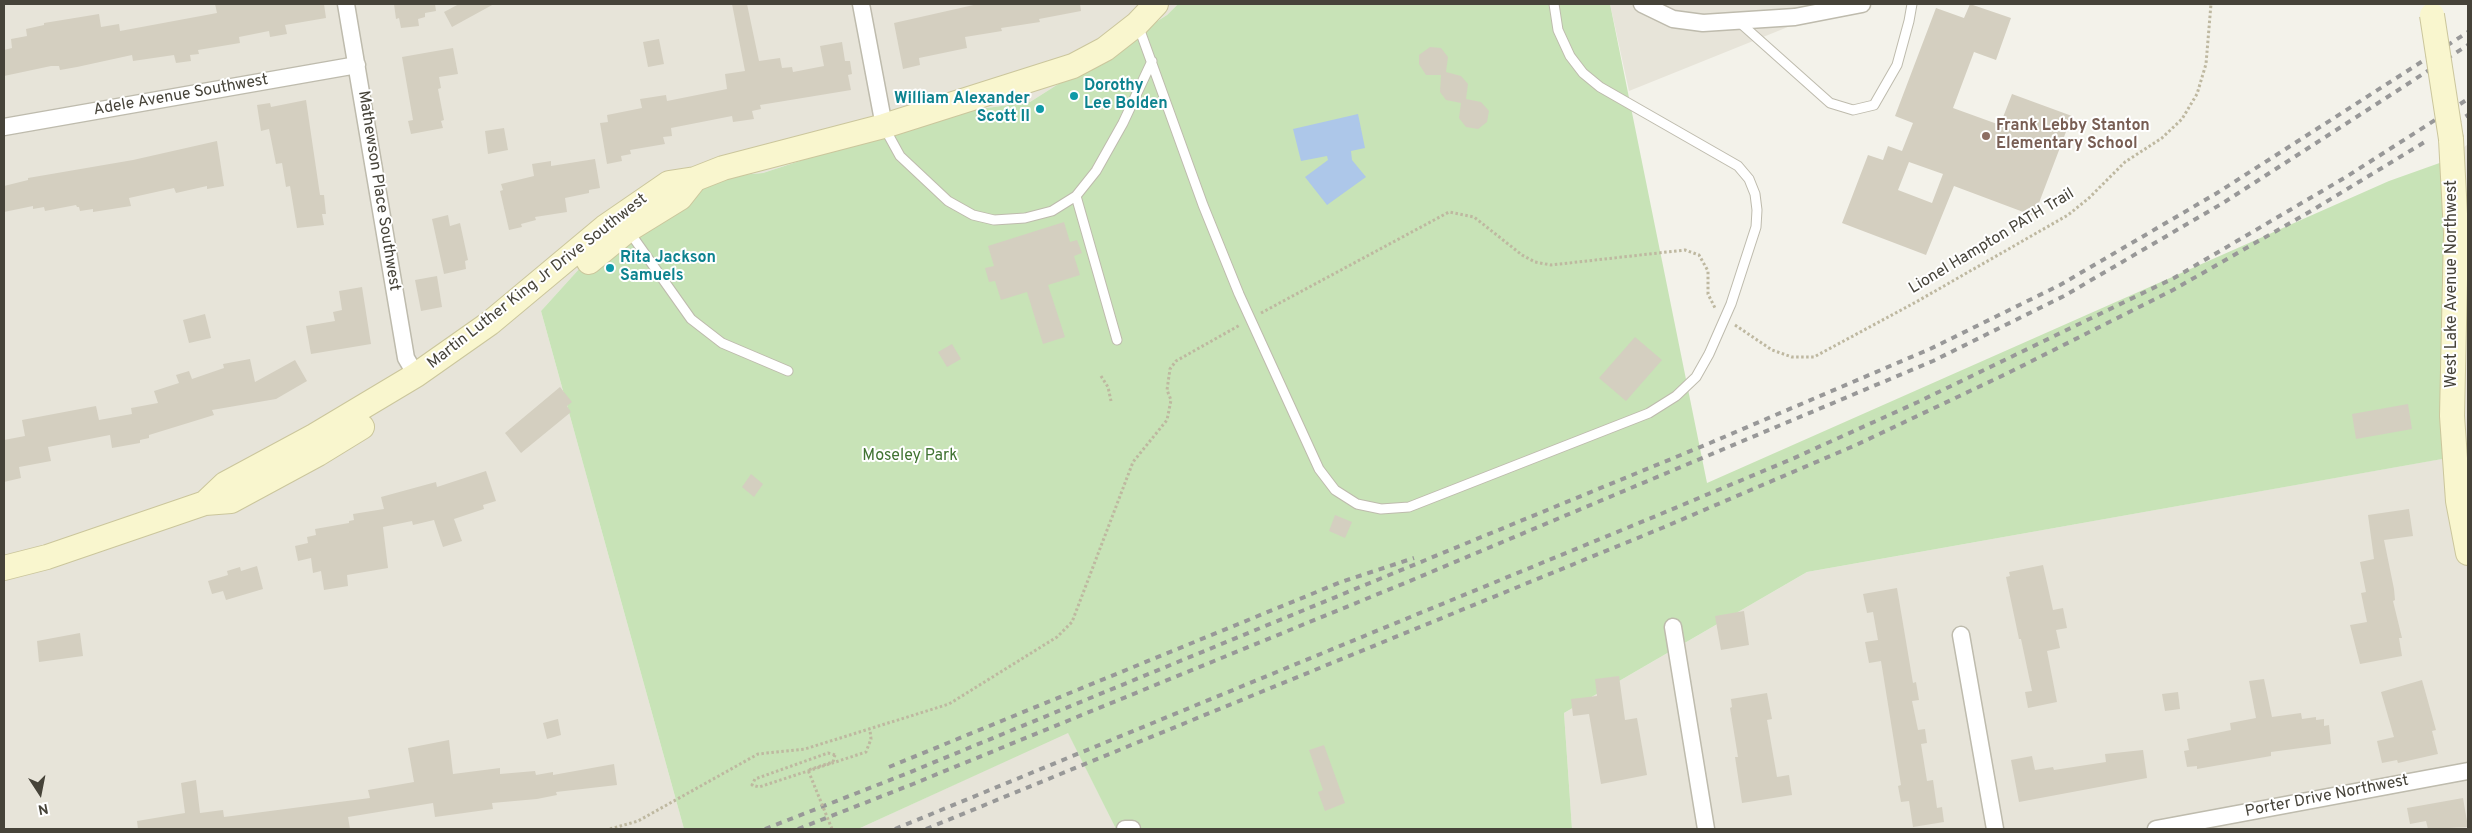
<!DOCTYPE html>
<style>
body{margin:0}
#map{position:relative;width:2472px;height:833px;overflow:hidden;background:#f3f2ea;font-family:Overpass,sans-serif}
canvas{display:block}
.frame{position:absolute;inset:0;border:5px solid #464339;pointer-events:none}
.north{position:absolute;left:15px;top:768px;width:50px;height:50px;-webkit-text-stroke:4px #fff;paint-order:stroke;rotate:169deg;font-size:14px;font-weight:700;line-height:20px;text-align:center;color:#464339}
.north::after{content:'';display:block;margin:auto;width:18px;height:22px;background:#464339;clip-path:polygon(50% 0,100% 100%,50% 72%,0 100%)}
</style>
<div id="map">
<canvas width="2472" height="833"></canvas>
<div class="frame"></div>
<div class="north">N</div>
</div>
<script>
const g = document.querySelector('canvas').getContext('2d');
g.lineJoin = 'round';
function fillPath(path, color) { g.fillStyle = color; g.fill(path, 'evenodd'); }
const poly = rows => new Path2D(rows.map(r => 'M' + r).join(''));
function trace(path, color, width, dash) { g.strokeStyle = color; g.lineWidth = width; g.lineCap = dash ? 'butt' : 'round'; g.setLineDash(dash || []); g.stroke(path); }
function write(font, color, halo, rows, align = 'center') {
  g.font = font + ' Overpass,sans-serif'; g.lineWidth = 4; g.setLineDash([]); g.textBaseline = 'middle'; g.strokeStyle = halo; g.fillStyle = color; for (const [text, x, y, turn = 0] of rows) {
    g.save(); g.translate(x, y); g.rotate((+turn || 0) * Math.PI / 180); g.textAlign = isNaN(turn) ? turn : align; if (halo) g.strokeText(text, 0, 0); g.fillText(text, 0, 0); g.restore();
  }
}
fillPath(poly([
 [4,4,1178,4,1167,15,1030,102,943,114,763,173,658,182,541,311,684,829,4,829],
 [1610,4,1845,4,1629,91],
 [2468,144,2468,829,1572,829,1564,713,1807,572,2458,456,2448,160],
 [1068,732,1116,829,858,829]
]), '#e7e4d9');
fillPath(poly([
 [1178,4,1610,4,1707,483,2389,181,2448,160,2459,456,1807,572,1564,713,1572,829,1116,829,1068,733,858,829,684,829,541,311,658,182,763,173,943,114,1030,102,1167,15]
]), '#c8e3b7');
fillPath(poly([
 [1358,114,1365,148,1351,151,1352,160,1366,177,1327,205,1305,177,1328,160,1327,156,1301,161,1293,129]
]), '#adc7e9');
fillPath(poly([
 [215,4,324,4,326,18,285,25,287,34,270,37,269,31,239,37,240,43,198,50,199,54,190,55,191,61,176,63,174,55,133,61,132,55,77,67,60,70,59,66,51,66,4,76,4,50,12,48,11,39,27,36,26,29,44,25,44,23,99,14,101,27,119,24,120,31,217,13],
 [394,4,435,4,436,11,425,13,425,17,418,19,419,26,401,28,399,18,396,19],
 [459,4,494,4,452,27,444,12],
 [732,4,747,4,759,61,780,58,782,68,792,67,793,72,824,66,820,46,842,42,845,61,850,61,852,74,848,75,851,90,760,105,761,109,752,111,754,119,733,122,732,116,671,128,672,136,663,137,665,144,630,150,631,154,621,156,622,161,607,164,600,123,608,122,607,115,642,108,640,99,666,95,667,101,727,89,725,74,745,71],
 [978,4,1080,4,1081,11,1039,19,1040,22,1001,28,1002,31,965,37,967,48,919,58,920,65,903,69,894,23],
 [1970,4,2011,18,1996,60,1974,52,1953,108,2000,125,2012,94,2072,116,2034,216,1954,186,1926,255,1842,223,1868,155,1883,160,1888,146,1902,151,1913,123,1895,116,1936,8,1964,18],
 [1909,162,1943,174,1932,203,1898,190],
 [659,39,664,64,648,67,643,42],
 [1430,47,1441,48,1448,57,1446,72,1461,76,1468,84,1466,99,1481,102,1489,111,1487,122,1478,129,1466,127,1459,118,1461,103,1446,100,1440,92,1441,75,1426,75,1419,64,1419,55],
 [453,48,458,74,439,77,441,88,438,89,444,120,441,121,443,128,411,134,408,121,413,120,402,57],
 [306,100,320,195,324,195,326,214,322,214,324,225,297,228,290,186,286,187,282,163,276,164,269,129,261,131,257,105,270,103,271,107],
 [504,128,508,150,488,154,485,131],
 [217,141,224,186,207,189,207,186,176,193,174,188,129,198,131,206,93,212,93,209,80,211,79,207,77,207,76,205,45,211,44,207,33,209,33,206,4,212,4,186,28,180,28,178,133,160],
 [595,159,600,188,589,190,589,193,565,198,567,212,535,217,536,220,521,224,522,227,509,230,500,191,503,190,501,184,534,176,532,164,551,161,551,166],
 [448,215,450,226,460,223,468,260,465,261,466,269,444,274,432,219],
 [1064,222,1070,242,1077,240,1082,253,1074,256,1080,275,1048,285,1065,337,1043,344,1027,292,1001,300,995,281,989,282,985,268,994,266,988,246],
 [437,276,442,307,421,311,415,280],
 [362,287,371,344,311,354,306,326,335,321,333,312,342,310,339,291],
 [205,314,211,338,189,343,183,320],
 [1635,337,1662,360,1626,401,1599,378],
 [952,344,961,359,947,367,938,352],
 [250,359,255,382,295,360,307,381,276,399,212,410,214,415,149,435,149,438,140,440,140,443,112,448,110,435,48,447,51,461,19,467,21,478,4,482,4,440,25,436,22,420,96,406,99,420,132,414,131,408,158,403,154,391,179,383,176,375,189,371,192,379,224,368,223,364],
 [560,387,572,402,567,406,571,412,521,453,505,433],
 [2408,404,2412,429,2356,439,2352,414],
 [486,471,496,501,483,505,484,509,454,519,462,541,443,547,434,520,413,525,412,521,383,527,388,568,347,575,348,586,324,590,321,571,313,573,311,558,298,561,295,546,308,543,307,537,316,535,315,529,349,523,349,521,354,520,353,514,384,509,381,497,436,482,437,487],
 [751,474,763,484,754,497,742,487],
 [2409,509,2413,536,2384,540,2394,589,2395,600,2393,601,2402,638,2399,638,2402,656,2360,664,2350,625,2367,622,2361,593,2366,592,2360,562,2374,559,2368,515],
 [1335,515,1352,522,1345,538,1329,531],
 [2043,565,2053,610,2063,608,2067,628,2056,630,2060,648,2047,651,2057,702,2028,708,2025,692,2032,691,2021,639,2019,639,2006,577,2010,576,2009,572],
 [257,566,263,589,226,600,223,591,212,594,208,581,228,575,227,571,240,567,241,571],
 [1897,588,1913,683,1916,682,1919,700,1912,701,1918,730,1925,729,1927,743,1921,744,1927,781,1933,780,1937,808,1942,807,1944,822,1913,827,1909,801,1901,802,1898,786,1901,785,1881,661,1869,663,1865,642,1878,640,1873,612,1867,613,1863,594],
 [1744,611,1749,645,1721,650,1715,616],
 [80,633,83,656,39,662,37,641],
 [1619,676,1625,720,1637,718,1647,775,1601,784,1589,714,1573,716,1571,699,1597,696,1595,679],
 [2264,679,2272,717,2301,713,2302,719,2316,717,2316,720,2324,719,2324,726,2329,725,2331,744,2271,752,2271,756,2197,769,2197,766,2187,767,2184,751,2189,750,2187,739,2231,730,2230,723,2256,718,2249,681],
 [2422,680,2436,730,2432,731,2438,754,2398,763,2397,760,2382,763,2377,741,2394,737,2381,692],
 [2178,692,2180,709,2165,711,2162,694],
 [1767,693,1772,719,1767,720,1777,777,1789,775,1792,795,1742,803,1735,757,1738,757,1730,708,1732,707,1731,699],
 [558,719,561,735,547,739,543,723],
 [449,740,453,774,500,768,500,774,535,771,536,775,553,772,553,775,614,764,617,785,556,792,557,795,537,799,492,803,493,809,435,817,433,803,348,817,350,829,138,829,137,821,185,813,181,783,196,780,200,813,223,810,224,817,370,798,368,790,414,782,408,748],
 [1324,745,1345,803,1325,811,1318,792,1323,790,1309,750],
 [2143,750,2147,778,2019,802,2011,760,2032,756,2035,770,2053,767,2054,770,2106,762,2105,754],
 [2463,798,2468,827,2428,829,2426,821,2410,824,2407,808]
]), '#d4cfc0');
const lane = poly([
 [1738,21,1830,103,1853,110,1874,105,1897,65,1909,21,1912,4],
 [1138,25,1203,205,1239,294,1319,469,1335,490,1357,504,1381,509,1409,507,1649,413,1676,396,1696,377,1709,354,1731,304,1756,227,1757,210,1755,194,1749,179,1738,166,1600,87,1583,73,1570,56,1558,30,1554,4],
 [884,127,900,156,948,201,973,215,994,220,1025,218,1052,211,1076,196,1096,171,1123,123,1152,61],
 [1076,196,1117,340],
 [628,230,691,319,722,343,788,371]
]);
const street = poly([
 [346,4,406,358,416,375],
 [861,4,884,126],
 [1642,4,1673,19,1703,23,1795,17,1862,4],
 [4,127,357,65],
 [1673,627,1706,829],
 [1961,635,1995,829],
 [1125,829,1132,829],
 [2156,829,2468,771]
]);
const secondary = poly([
 [2451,139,2456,233,2452,416,2458,501,2468,553],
 [589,262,628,230,680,198,695,179],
 [205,503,225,484,314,436,416,375,490,323,605,227,669,183,695,179,723,168,884,126,1073,66,1105,49,1137,24,1156,4],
 [4,568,47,557,205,503,231,501,318,454,362,427]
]);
trace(lane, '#bebbad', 11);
trace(street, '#bebbad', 19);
trace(secondary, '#cbc69c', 26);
trace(poly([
 [1261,313,1449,212,1474,217,1522,255,1535,262,1551,265,1685,250,1699,255,1708,271,1708,294,1715,308],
 [1735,325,1772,350,1792,357,1814,357,1916,302,2068,215,2089,198,2125,162,2162,138,2182,119,2197,94,2206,64,2211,4],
 [1101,376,1108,387,1111,401],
 [835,755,828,753,755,779,752,785,759,787,866,752,871,739,870,730],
 [610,829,638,821,758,754,805,749,949,704,1057,637,1072,622,1133,462,1167,420,1171,400,1167,390,1170,369,1176,361,1240,325]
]), '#beb8a0', 3, [2.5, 2.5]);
trace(lane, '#fff', 9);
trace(street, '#fff', 16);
trace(secondary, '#f9f6ce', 24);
trace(poly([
 [2445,129,2468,115],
 [889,767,1341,582,1414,558],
 [765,829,908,773,1710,443,1930,349,2060,285,2217,193,2468,32],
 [798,829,913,784,1405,583,1933,361,2064,296,2223,203,2468,45],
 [895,829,1656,516,1792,459,1918,402,2174,278,2346,177,2468,99],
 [926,829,1662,528,1856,445,2006,374,2173,290,2311,211,2428,140]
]), '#989898', 4, [6, 6]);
const secondaryBridge = poly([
 [2432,15,2451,139]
]);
trace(secondaryBridge, '#cbc69c', 26, []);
trace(poly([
 [832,829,808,770,833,762,835,755]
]), '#beb8a0', 3, [2.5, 2.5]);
trace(secondaryBridge, '#f9f6ce', 24);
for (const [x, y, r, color] of [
 [1074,96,5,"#0f9aa8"],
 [1040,109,5,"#0f9aa8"],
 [1986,136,5,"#8d6e63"],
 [610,268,5,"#0f9aa8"]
]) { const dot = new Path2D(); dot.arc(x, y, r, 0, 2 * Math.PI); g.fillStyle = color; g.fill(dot); trace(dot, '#fff', 2); }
write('bold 16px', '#0d838f', '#fff', [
 ["Dorothy",1084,87],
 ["Lee Bolden",1084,105],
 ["William Alexander",1030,100,"right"],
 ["Scott II",1030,118,"right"],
 ["Rita Jackson",620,259],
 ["Samuels",620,277]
], 'left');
write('16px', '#464339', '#fff', [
 ["Adele Avenue Southwest",181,96,-10],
 ["Mathewson Place Southwest",378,191,81],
 ["Lionel Hampton PATH Trail",1992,242,-31],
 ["Martin Luther King Jr Drive Southwest",538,282,-38],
 ["West Lake Avenue Northwest",2453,284,-90],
 ["Porter Drive Northwest",2327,797,-11]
]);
write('bold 16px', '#785e54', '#fff', [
 ["Frank Lebby Stanton",1996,127],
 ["Elementary School",1996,145]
], 'left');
write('16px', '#407332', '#fff', [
 ["Moseley Park",910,457]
]);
</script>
